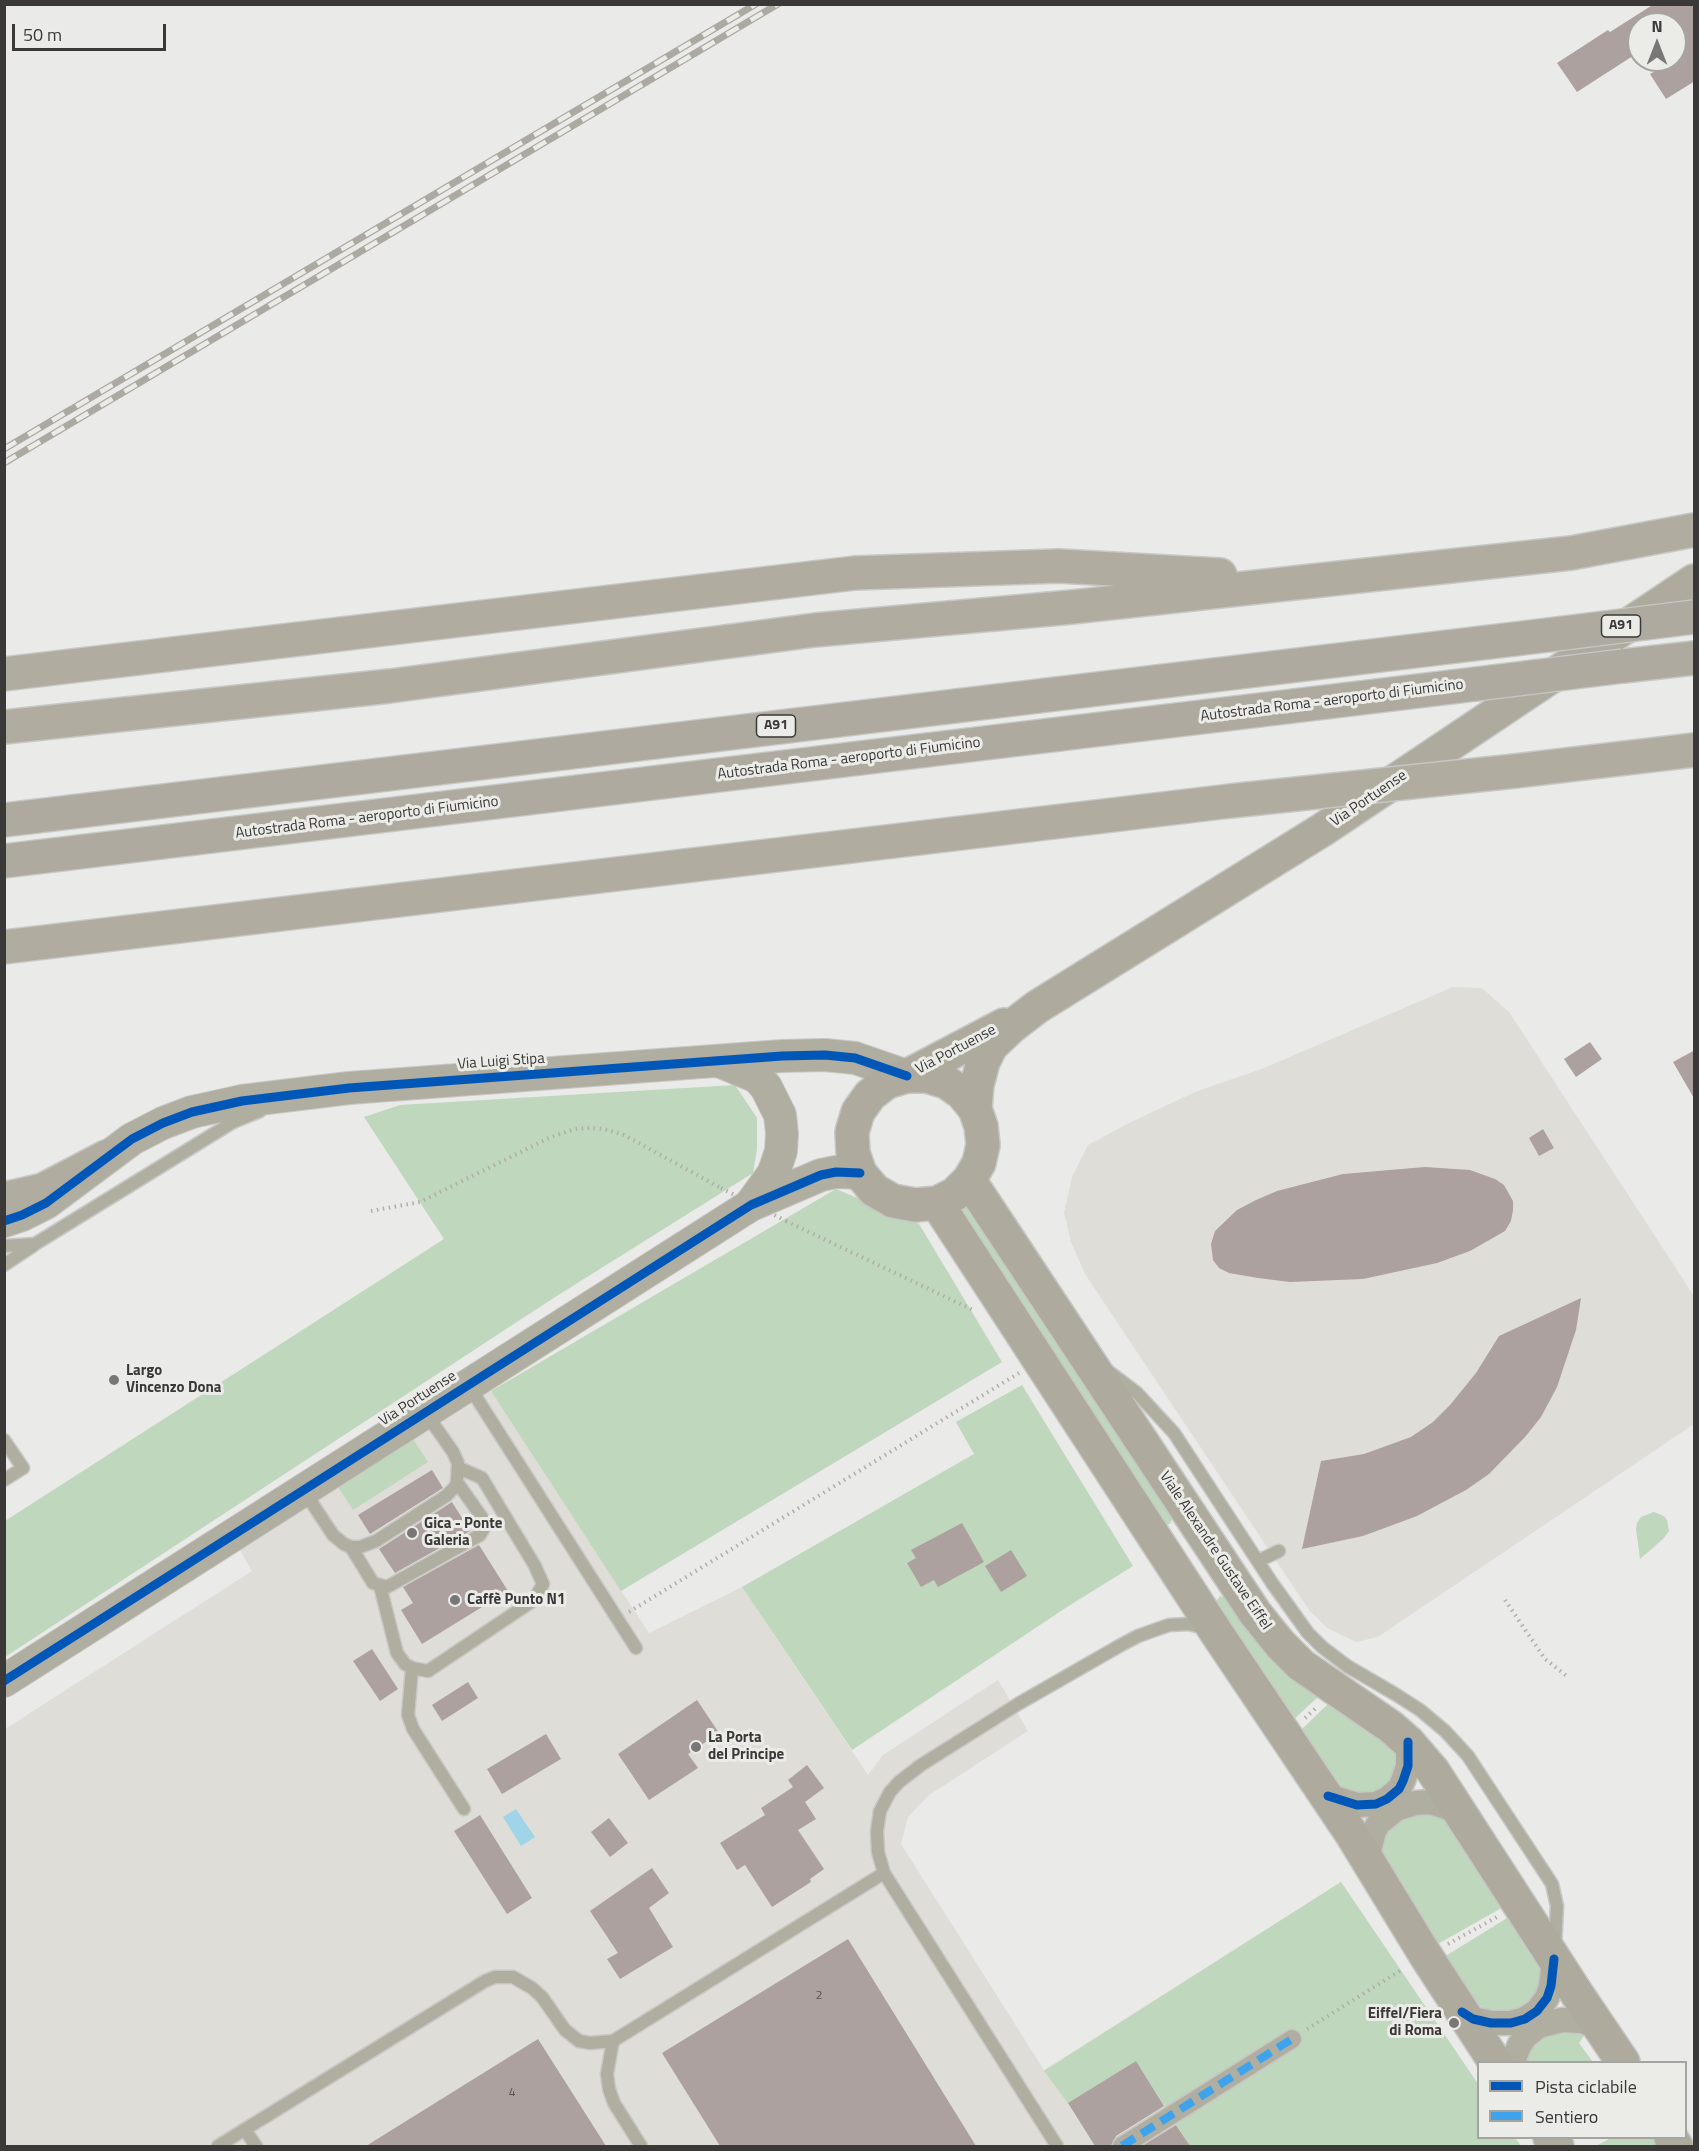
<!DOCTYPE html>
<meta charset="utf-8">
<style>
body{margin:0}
#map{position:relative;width:1699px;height:2151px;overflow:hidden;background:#eaeae8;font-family:"Titillium Web",sans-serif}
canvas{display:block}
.frame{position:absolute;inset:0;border:6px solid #3a3938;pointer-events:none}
.legend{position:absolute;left:1477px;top:2061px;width:210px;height:78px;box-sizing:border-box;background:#ebebe7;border:2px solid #a4a4a1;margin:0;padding:8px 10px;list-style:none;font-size:18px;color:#3a3938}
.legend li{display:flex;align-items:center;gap:12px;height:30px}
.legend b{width:30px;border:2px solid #a4a4a1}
.north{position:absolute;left:1627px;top:12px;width:60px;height:60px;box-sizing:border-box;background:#ebebe7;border:2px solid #a4a4a1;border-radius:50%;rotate:0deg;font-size:16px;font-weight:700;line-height:24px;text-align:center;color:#3a3938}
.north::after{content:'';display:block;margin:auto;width:21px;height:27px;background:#787776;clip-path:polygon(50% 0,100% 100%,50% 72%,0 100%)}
.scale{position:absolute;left:12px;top:24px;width:154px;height:27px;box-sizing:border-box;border:3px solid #3a3938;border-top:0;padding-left:8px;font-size:18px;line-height:21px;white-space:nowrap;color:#3a3938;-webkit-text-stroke:4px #ebebe7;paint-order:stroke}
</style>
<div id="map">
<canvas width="1699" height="2151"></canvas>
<div class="frame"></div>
<ul class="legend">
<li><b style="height:8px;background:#0057b8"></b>Pista ciclabile</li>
<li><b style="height:8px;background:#3fa3ec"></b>Sentiero</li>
</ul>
<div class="north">N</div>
<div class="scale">50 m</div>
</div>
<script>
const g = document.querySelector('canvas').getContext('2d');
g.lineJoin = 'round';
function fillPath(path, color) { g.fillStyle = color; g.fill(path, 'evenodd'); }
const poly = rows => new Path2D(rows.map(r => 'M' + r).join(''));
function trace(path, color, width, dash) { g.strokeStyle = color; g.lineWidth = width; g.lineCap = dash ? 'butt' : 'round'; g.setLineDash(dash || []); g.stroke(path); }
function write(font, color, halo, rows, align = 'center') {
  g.font = font + ' "Titillium Web",sans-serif'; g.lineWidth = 6; g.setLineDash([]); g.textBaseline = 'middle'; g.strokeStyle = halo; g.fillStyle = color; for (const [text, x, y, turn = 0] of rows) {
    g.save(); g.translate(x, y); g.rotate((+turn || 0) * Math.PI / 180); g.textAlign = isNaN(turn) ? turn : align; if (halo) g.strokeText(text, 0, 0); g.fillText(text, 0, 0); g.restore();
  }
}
fillPath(poly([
 [1453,987,1482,988,1509,1012,1694,1296,1694,1424,1378,1637,1356,1642,1327,1628,1309,1610,1085,1274,1071,1242,1064,1213,1072,1177,1088,1145,1129,1123,1195,1092,1264,1068],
 [491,1391,649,1633,742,1587,868,1775,883,1755,998,1680,1028,1731,929,1795,908,1817,901,1844,1044,2070,1341,1882,1478,2084,1478,2138,1515,2138,1521,2146,5,2146,5,1729,252,1571,240,1550]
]), '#dfddd7');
fillPath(poly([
 [735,1085,757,1118,757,1149,753,1173,552,1299,5,1657,5,1521,444,1239,364,1117,400,1105],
 [836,1189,919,1224,1002,1362,621,1591,491,1391],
 [964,1192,1173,1516,1170,1524,1165,1525,950,1201],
 [1022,1385,1133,1566,1067,1607,852,1750,742,1587,974,1454,956,1422],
 [410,1434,428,1462,353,1510,335,1482],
 [1654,1512,1664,1516,1667,1520,1669,1531,1663,1539,1640,1559,1636,1529,1637,1523,1641,1517],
 [1220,1596,1226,1598,1229,1602,1264,1650,1319,1696,1291,1722,1215,1603],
 [1330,1702,1395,1750,1398,1758,1393,1780,1376,1793,1366,1795,1339,1790,1298,1733],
 [1417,1810,1444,1817,1505,1906,1436,1945,1381,1857,1381,1847,1383,1838,1392,1823],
 [1341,1882,1478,2084,1478,2138,1515,2138,1521,2146,1190,2146,1136,2061,1068,2103,1044,2071],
 [1512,1915,1542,1967,1542,1985,1531,2003,1517,2011,1490,2011,1476,2004,1444,1957],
 [1549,2030,1586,2033,1579,2043,1593,2062,1524,2062,1529,2047],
 [1611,2138,1656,2138,1660,2146,1596,2146]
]), '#bed7bd');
fillPath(poly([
 [516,1809,535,1837,521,1846,503,1817]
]), '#a0d4e9');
fillPath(poly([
 [1654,4,1695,4,1695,81,1666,99,1650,74,1675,60,1675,24,1639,24,1639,52,1577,92,1557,63,1608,30,1610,32],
 [1590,1042,1602,1059,1576,1077,1564,1059],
 [1695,1050,1695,1100,1673,1062],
 [1543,1129,1554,1148,1539,1156,1529,1138],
 [1425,1167,1470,1170,1495,1179,1504,1185,1513,1201,1513,1210,1511,1221,1505,1231,1470,1251,1437,1263,1363,1279,1290,1282,1258,1278,1229,1273,1219,1268,1213,1260,1211,1244,1215,1231,1237,1210,1256,1200,1277,1191,1343,1174],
 [1581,1298,1576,1330,1557,1387,1541,1417,1525,1437,1489,1474,1466,1490,1417,1516,1363,1536,1302,1549,1321,1461,1364,1454,1411,1437,1433,1422,1450,1405,1476,1373,1499,1336],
 [432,1470,443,1488,370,1534,358,1515],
 [452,1502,470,1531,395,1573,379,1549],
 [962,1523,984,1562,938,1587,934,1580,921,1587,907,1563,916,1558,911,1550],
 [479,1545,508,1591,422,1644,401,1610,413,1603,403,1587],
 [1011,1550,1027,1576,1001,1592,985,1566],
 [372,1649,398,1689,380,1701,353,1661],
 [468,1682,478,1698,442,1721,432,1705],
 [697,1700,719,1733,688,1754,698,1768,649,1800,618,1754],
 [546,1734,561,1759,502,1794,487,1769],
 [807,1765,824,1788,805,1802,816,1819,798,1830,824,1869,810,1879,811,1882,772,1907,745,1865,737,1870,720,1843,765,1815,761,1808,793,1787,788,1780],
 [480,1815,532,1898,507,1914,454,1831],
 [609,1818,628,1843,610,1857,591,1832],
 [652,1868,669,1893,649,1908,673,1947,620,1979,607,1959,618,1953,590,1911],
 [848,1939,976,2146,720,2146,662,2053],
 [538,2039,606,2146,366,2146],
 [1136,2061,1164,2106,1116,2136,1111,2146,1095,2146,1068,2103],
 [1176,2125,1190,2146,1142,2146]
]), '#ada19f');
const service = poly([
 [4,1246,35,1244,233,1122,260,1111],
 [4,1265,34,1245],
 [1108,1371,1137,1393,1174,1433,1272,1583,1308,1633,1322,1647,1347,1666,1395,1694,1420,1710,1445,1731,1468,1756,1552,1884,1557,1906,1555,1946],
 [469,1386,636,1648],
 [4,1440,23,1468,4,1480],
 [304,1491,333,1535,344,1544,351,1547,360,1547,376,1541,446,1496,455,1487,457,1482,458,1463,453,1452,425,1412],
 [351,1547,373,1583,387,1587,480,1535,484,1528,483,1519,457,1482],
 [1258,1561,1279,1551],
 [380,1586,397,1653,405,1664,412,1668,428,1671,534,1600,543,1584,535,1566,482,1478,459,1468],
 [412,1668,408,1715,413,1729,464,1809],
 [613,2041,607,2074,609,2089,614,2103,641,2146],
 [245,2130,256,2146],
 [218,2146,485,1981,495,1977,513,1977,532,1988,542,1997,565,2030,579,2041,590,2043,613,2041,884,1873],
 [1057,2146,884,1873,878,1852,877,1831,880,1811,890,1792,899,1782,921,1765,1018,1704,1121,1645,1138,1636,1169,1625,1189,1624,1205,1628]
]);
const pedestrian = poly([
 [1122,2146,1292,2039]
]);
const minor = poly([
 [1328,1796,1357,1805,1376,1804,1387,1799,1399,1789,1403,1781,1408,1766,1408,1742],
 [1367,1859,1374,1831,1379,1823,1396,1809,1415,1803,1431,1802,1458,1811],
 [1462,2012,1473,2019,1491,2023,1511,2023,1525,2019,1537,2011,1547,1998,1551,1986,1554,1959],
 [1513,2062,1519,2046,1525,2037,1538,2026,1562,2020,1581,2021,1598,2026]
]);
const tertiary = poly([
 [721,1062,757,1077,766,1087,780,1115,782,1133,781,1151,777,1163,773,1174,751,1204],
 [4,1221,22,1215,46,1203,132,1139,163,1123,192,1112,242,1101,349,1088,782,1056,825,1055,855,1058,907,1076],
 [4,1681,751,1205,821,1175,836,1172,860,1173]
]);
const secondary = poly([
 [907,1076,927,1076,946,1082,962,1093,975,1109,981,1126,983,1145,979,1163,969,1180,955,1194,937,1203,915,1205,893,1201,874,1190,860,1173,853,1153,852,1132,858,1112,870,1095,887,1082,907,1076,1004,1025],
 [975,1109,977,1085,983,1062,991,1046,1011,1027,1037,1007,1322,830,1694,581],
 [969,1180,1255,1613,1280,1644,1301,1665,1391,1727,1408,1742,1433,1771,1577,1994,1623,2062],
 [937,1203,1216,1632,1351,1833,1426,1956,1495,2062],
 [1550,2138,1557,2146],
 [1671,2138,1676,2146]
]);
const trunk = poly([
 [4,674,855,573,1059,566,1220,575],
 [4,727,390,686,815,630,1072,607,1571,553,1694,530],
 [1515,771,1694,750],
 [4,947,1230,801],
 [4,1199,43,1190,106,1157]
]);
const motorway = poly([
 [1623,666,1694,658],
 [4,820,1548,635],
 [4,861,1476,684]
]);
trace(service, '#c7c7c5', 15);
trace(pedestrian, '#c7c7c5', 21);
trace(minor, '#c7c7c5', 27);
trace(tertiary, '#c7c7c5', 34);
trace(secondary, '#c7c7c5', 36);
trace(trunk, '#c7c7c5', 36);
trace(motorway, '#c7c7c5', 36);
trace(poly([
 [371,1211,420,1202,551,1137,575,1129,591,1128,604,1129,624,1135,721,1188],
 [786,1221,975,1311],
 [1505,1600,1545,1659,1568,1677],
 [629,1612,1019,1373],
 [1305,1718,1317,1707],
 [1448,1944,1497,1917],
 [1307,2029,1403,1969]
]), '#b1aea7', 4, [1.5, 4.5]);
trace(service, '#b0ada1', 12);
trace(pedestrian, '#b0ada1', 18);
trace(minor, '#b0ada1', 24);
trace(tertiary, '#b0ada1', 32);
trace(secondary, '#aeaa9d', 33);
trace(trunk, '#b0aca0', 33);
trace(motorway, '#aeaa9f', 33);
const rail = poly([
 [4,449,756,4],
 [4,463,778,4]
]);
trace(rail, '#aba9a2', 7);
trace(rail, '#ebebe7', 4.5, [14]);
const trunkBridge = poly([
 [1230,801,1515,771]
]);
const motorwayBridge = poly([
 [1548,635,1694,617],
 [1476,684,1623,666]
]);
trace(trunkBridge, '#c7c7c5', 36, []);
trace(motorwayBridge, '#c7c7c5', 36, []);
trace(poly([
 [721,1188,786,1221]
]), '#b1aea7', 4, [1.5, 4.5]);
trace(trunkBridge, '#b0aca0', 33);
trace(motorwayBridge, '#aeaa9f', 33);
trace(poly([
 [1122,2146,1292,2039]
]), '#3fa3ec', 8, [15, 8]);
trace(poly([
 [4,1221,22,1215,46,1203,132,1139,163,1123,192,1112,242,1101,349,1088,782,1056,825,1055,855,1058,907,1076],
 [4,1681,751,1205,821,1175,836,1172,860,1173],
 [1328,1796,1357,1805,1376,1804,1387,1799,1399,1789,1403,1781,1408,1766,1408,1742],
 [1462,2012,1473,2019,1491,2023,1511,2023,1525,2019,1537,2011,1547,1998,1551,1986,1554,1959]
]), '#0057b8', 9);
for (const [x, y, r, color] of [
 [114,1380,6,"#787776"],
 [412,1533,6,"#787776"],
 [455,1600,6,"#787776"],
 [696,1747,6,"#787776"],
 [1454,2023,6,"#787776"]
]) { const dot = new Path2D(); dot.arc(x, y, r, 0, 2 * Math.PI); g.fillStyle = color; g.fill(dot); trace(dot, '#ebebe7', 2); }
write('12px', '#575352', null, [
 ["2",819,1996],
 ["4",512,2093]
]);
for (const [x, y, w] of [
 [1621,626,39],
 [776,726,39]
]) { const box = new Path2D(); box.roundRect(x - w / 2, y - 11, w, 22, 4.5); g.fillStyle = '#ebebe7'; g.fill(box); trace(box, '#3a3938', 1.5); }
write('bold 14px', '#3a3938', null, [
 ["A91",1621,626],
 ["A91",776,726]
]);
write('15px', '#3a3938', '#ebebe7', [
 ["Autostrada Roma - aeroporto di Fiumicino",1332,701,-7],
 ["Autostrada Roma - aeroporto di Fiumicino",849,759,-7],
 ["Via Portuense",1369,799,-34],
 ["Autostrada Roma - aeroporto di Fiumicino",367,818,-7],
 ["Via Portuense",956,1050,-28],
 ["Via Luigi Stipa",501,1062,-4],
 ["Via Portuense",418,1399,-33],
 ["Viale Alexandre Gustave Eiffel",1215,1551,56]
]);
write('bold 15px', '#3a3938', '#ebebe7', [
 ["Largo",126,1371],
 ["Vincenzo Dona",126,1388],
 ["Gica - Ponte",424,1524],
 ["Galeria",424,1541],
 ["Caffè Punto N1",467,1600],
 ["La Porta",708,1738],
 ["del Principe",708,1755],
 ["Eiffel/Fiera",1442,2014,"right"],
 ["di Roma",1442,2031,"right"]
], 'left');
</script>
